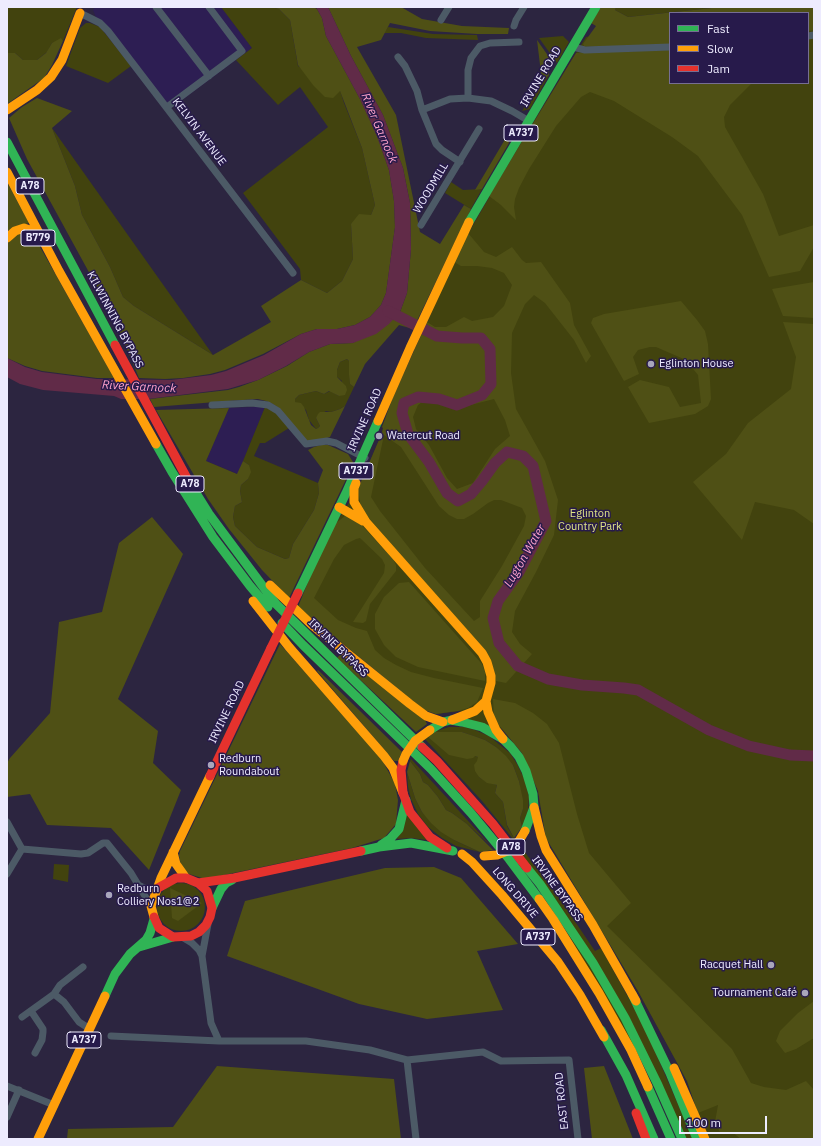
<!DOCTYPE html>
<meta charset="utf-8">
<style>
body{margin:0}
#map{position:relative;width:821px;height:1146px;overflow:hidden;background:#2c2540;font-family:"IBM Plex Sans",sans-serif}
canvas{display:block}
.frame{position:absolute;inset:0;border:8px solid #edebfe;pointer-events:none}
.legend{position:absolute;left:669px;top:12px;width:140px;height:72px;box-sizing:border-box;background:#271a4b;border:1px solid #766e93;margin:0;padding:5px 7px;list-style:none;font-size:12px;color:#edebfe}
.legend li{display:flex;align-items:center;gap:8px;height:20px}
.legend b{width:20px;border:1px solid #766e93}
.scale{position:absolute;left:679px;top:1116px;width:88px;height:18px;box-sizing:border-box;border:2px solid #edebfe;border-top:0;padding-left:5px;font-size:12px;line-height:14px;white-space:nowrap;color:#edebfe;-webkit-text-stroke:3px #271a4b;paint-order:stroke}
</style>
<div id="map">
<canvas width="821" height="1146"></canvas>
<div class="frame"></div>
<ul class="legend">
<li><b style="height:5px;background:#30b455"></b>Fast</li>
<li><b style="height:5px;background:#ff9f0a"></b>Slow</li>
<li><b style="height:5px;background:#e5322d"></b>Jam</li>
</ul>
<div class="scale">100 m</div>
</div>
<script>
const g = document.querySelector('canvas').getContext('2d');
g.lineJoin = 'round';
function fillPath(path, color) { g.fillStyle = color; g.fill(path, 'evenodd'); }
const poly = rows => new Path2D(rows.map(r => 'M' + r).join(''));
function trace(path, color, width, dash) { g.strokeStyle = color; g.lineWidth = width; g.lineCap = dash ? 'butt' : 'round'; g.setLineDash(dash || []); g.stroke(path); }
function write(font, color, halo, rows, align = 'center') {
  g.font = font + ' "IBM Plex Sans",sans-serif'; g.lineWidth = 3; g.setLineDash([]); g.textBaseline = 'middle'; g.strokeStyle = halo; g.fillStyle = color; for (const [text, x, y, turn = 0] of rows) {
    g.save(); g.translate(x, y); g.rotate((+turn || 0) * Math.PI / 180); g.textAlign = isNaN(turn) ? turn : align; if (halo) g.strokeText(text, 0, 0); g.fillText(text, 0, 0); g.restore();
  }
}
fillPath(poly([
 [95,7,221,7,252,48,166,112,100,27,93,10],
 [256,407,265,407,238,474,206,461,229,408]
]), '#2d1e53');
fillPath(poly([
 [7,7,77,7,63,41,52,43,47,52,37,60,23,60,15,53,7,53],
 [221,7,272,7,279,9,290,20,298,66,340,90,344,103,362,148,375,205,371,215,351,224,353,259,342,281,327,293,301,280,300,269,243,193,328,127,300,87,278,105,236,60,252,48],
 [616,7,721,7,628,17,615,10],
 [814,7,814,1139,710,1139,698,1113,687,1081,638,991,546,838,538,791,522,753,502,729,487,721,490,727,468,719,472,715,459,711,436,714,298,607,336,523,358,489,382,433,383,428,382,427,458,251,520,144,586,37,670,21,670,83,808,83,808,13],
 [86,23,90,23,100,27,131,66,108,83,66,66,80,28],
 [388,27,433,34,477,35,478,40,426,38,401,33,384,33],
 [563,36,569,42,557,63,539,38],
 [549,75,530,109,522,111,538,85],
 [52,128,213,355,134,306,123,297,110,267,82,215,75,186],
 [451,182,463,190,482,189,471,209,445,193],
 [347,359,349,361,350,384,354,387,345,406,340,409,331,412,326,411,316,418,320,426,318,428,316,429,309,420,306,410,295,402,295,399,299,395,316,391,324,394,330,391,339,396,342,381,337,377,337,370,340,362],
 [265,407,275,412,289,428,265,443,260,443,254,456,318,483,319,493,314,510,293,544,289,558,285,559,257,547,235,526,233,517,235,506,242,502,240,491,241,485,248,479,249,465,243,461],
 [449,727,464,727,475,730,489,736,510,753,517,764,525,780,529,797,528,811,522,827,520,818,523,809,519,781,513,765,496,747,485,740,462,732,434,732],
 [428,737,478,757,479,777,487,782,497,785,495,793,503,802,507,826,514,838,513,839,482,801,425,739],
 [411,759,449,800,491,846,467,824,452,813,446,810,438,797,428,785,423,782,420,774,410,761],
 [407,772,415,798,422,812,454,840,480,852,456,846,442,838,428,827,418,814,411,799,408,787],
 [408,813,427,840,411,838,397,839],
 [521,847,557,895,595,951,601,948,644,1026,693,1139,687,1139,519,849],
 [54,864,69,865,68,882,53,879],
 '157 907a24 24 0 1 1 48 0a24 24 0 1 1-48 0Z'
]), '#42430e');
fillPath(poly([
 [272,7,313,7,317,9,322,18,326,36,360,99,377,136,389,170,394,201,395,227,386,293,381,305,370,317,355,325,337,329,317,329,301,334,263,354,225,370,210,374,183,378,165,379,139,378,114,318,27,159,9,118,22,107,37,98,72,111,52,128,75,186,82,215,110,267,123,297,134,306,213,355,271,322,261,306,301,280,327,293,342,281,353,259,351,224,359,214,371,215,375,205,362,148,340,91,333,98,325,97,313,85,298,65,290,20,279,9],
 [328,7,401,7,422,19,462,26,509,28,508,34,477,34,430,31,390,23,381,40,357,47,396,115,420,232,440,244,464,205,471,209,413,329,399,325,365,364,354,387,350,384,349,375,349,361,347,359,340,362,337,370,337,377,346,386,347,390,345,395,339,396,329,391,324,394,316,391,299,395,295,399,295,402,301,403,304,407,311,425,316,429,318,428,320,426,316,418,318,414,320,412,331,412,340,409,345,406,330,437,314,441,306,442,280,409,273,404,266,401,258,399,228,401,154,407,150,399,228,390,239,387,258,380,287,366,309,352,330,344,353,343,400,312,407,293,411,249,410,203,403,168,383,115,351,56],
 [601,7,616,7,615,10,628,17,721,7,814,7,814,30,808,31,808,13,670,13,670,44,612,48,584,46,583,44,596,26,591,23],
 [61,38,63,41,52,65,44,78,7,104,7,53,15,53,23,60,37,60,46,53,52,43],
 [537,40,549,57,547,59,549,75,542,81],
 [670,50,670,83,752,83,730,105,724,117,725,127,763,194,779,236,814,225,814,247,800,271,769,277,742,215,698,156,672,137,614,101,590,92,581,97,556,126,529,169,519,188,515,199,514,207,516,220,501,205,489,196,576,53],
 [507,136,509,143,482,189,475,190],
 [7,182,29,223,7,231],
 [19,232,35,238,114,378,97,378,42,371,25,366,7,358,7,242],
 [468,233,484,252,496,257,512,247,522,260,526,263,541,262,570,303,574,325,591,356,586,363,574,340,545,303,534,295,525,304,512,333,511,373,516,409,545,461,558,500,554,535,536,572,515,611,512,632,520,644,532,654,506,683,496,681,491,659,361,509,358,489,382,433,383,428,382,427,393,397,427,322,435,327,446,327,464,317,472,321,493,317,504,306,512,285,504,273,492,268,477,266,461,266,454,262],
 [494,399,505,420,510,436,495,449,473,483,457,489,447,478,429,445,416,429,413,417,418,405,425,400,459,408],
 [384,435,401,447,439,506,449,515,457,519,464,519,473,514,488,503,494,500,501,500,522,508,526,516,524,526,502,566,480,601,480,617,474,621,425,568,380,511,371,497],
 [814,282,814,318,783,316,772,289],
 [681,301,697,320,705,331,708,344,711,399,708,406,695,414,649,423,628,387,640,380,669,387,680,407,701,403,698,375,686,360,656,347,650,347,638,350,633,357,639,374,624,381,591,323,593,318,604,314],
 [783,322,814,324,814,524,794,510,755,502,742,540,693,482,726,454,748,423,791,389,796,357],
 [229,408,206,461,237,474,243,461,249,465,251,472,248,479,241,485,240,491,242,502,235,506,233,517,235,526,257,547,285,559,289,558,293,544,314,510,319,493,318,483,323,470,308,450,314,447,321,445,328,445,348,454,353,462,351,469,289,598,262,570,229,529,208,499,156,410],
 [345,516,356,519,393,559,396,565,396,571,370,604,366,621,363,623,353,622,384,573,385,565,382,559,360,538,356,539,344,545,334,559,314,598,338,620,356,628,367,631,375,650,384,658,396,665,411,672,434,678,483,688,477,702,468,708,458,711,436,714,424,710,298,607,316,562,336,523],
 [152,517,183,554,118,699,158,731,153,763,181,790,149,870,111,828,47,825,30,794,7,797,7,763,10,758,50,713,59,622,102,612,119,543],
 [409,582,482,664,485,672,485,681,418,667,396,657,384,645,375,629,375,614,384,597,399,583],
 [280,644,380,756,395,784,398,800,396,824,384,838,352,848,205,879,189,874,181,867,179,855,180,851],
 [341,654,425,720,427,724,416,732,337,658],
 [318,670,402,752,398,761,394,761,317,671],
 [493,699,515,703,533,713,547,724,559,743,577,814,589,853,631,903,607,926,732,1049,751,1083,764,1087,786,1090,806,1081,814,1090,814,1139,741,1139,732,1132,721,1134,715,1122,718,1105,698,1113,687,1081,638,991,546,838,538,791,522,753,494,719],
 [434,732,462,732,474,736,485,740,496,747,506,756,513,765,519,781,523,800,523,809,520,818,522,827,514,838,507,825,503,802,495,793,497,785,487,783,479,777,475,771,474,765,477,761,478,757,475,756,473,758,467,759,449,755,428,737],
 [410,761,420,774,423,782,428,785,438,797,446,810,452,813,467,824,493,850,480,852,454,840,441,832,431,823,422,812,415,798,407,772],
 [434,867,461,878,518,944,477,951,503,1010,427,1019,359,1004,227,956,245,901,385,868],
 [170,888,202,903,178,921,172,918],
 [814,1001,814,1038,796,1049,785,1053,776,1041,780,1031,798,1013],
 [217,1066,394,1079,401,1139,67,1139,68,1129,173,1127],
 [604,1066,633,1139,592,1139,584,1068]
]), '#4f5015');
fillPath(poly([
 [316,7,328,7,351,56,383,115,403,168,410,203,411,249,407,293,400,312,389,324,376,334,353,343,330,344,309,352,286,366,258,380,228,389,148,399,121,399,114,396,43,390,20,384,7,377,7,358,25,367,42,372,97,379,171,380,211,375,226,371,264,355,301,334,317,329,337,329,355,325,370,317,381,305,386,293,395,227,394,201,389,170,377,136,360,99,326,36,322,18]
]), '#612b48');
trace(poly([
 [388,311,437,336,462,338,481,338,490,349,491,384,482,395,457,405,439,399,418,397,404,403,402,413,408,434,429,462,447,493,458,501,471,494,482,481,495,463,507,452,523,456,533,466,546,521,519,572,498,601,493,618,499,643,518,666,548,679,582,685,624,688,638,690,709,730,749,746,790,755,814,756]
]), '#612b48', 11);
trace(poly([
 [156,7,209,76],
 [80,13,100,23,108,31,293,273],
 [441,20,449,7],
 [514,26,516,20,524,7],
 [808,36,814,35],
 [573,47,585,50,670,47],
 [398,57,405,66,417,91,422,110,436,144,442,150,460,162],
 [468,98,468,70,471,58,480,46,490,43,519,42],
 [167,107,242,51,209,7],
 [422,110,450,99,468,98,491,101,512,111,529,121],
 [421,225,479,129],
 [212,405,252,403,268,405,278,411,306,444,327,441,336,443,365,458],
 [7,822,22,849,81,854,88,853,103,843,107,843,131,873,151,906],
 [7,874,22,849],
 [138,885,146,889,156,891],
 [208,924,202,956,211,1023,219,1041,306,1041,370,1050,407,1060,483,1052,501,1061,569,1060,578,1139],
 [182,937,192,943,199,950,202,956],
 [54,994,64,1002,79,1022,90,1029],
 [31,1011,43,1029,43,1032,42,1040,35,1053],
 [22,1017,54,994,60,985,83,967],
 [111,1036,219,1041],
 [407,1060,416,1139],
 [7,1086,54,1105],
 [7,1117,19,1090]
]), '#4c5a66', 7);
trace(poly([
 [7,142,115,345],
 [469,222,596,7],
 [156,444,172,472,213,537,250,586,268,607],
 [189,482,209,514,276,604,422,747],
 [298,593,346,493,378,421],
 [282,623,303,645,431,769,471,813,509,859,539,899],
 [430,730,443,722,451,720,462,722,482,727,503,739,511,747,519,757,526,771,533,794,534,807,525,831],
 [381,845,390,839,399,829,406,800],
 [361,851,379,847,411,843,453,851],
 [527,868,540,884,593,963,625,1018,658,1085,682,1139],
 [212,908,221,889,226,883,232,880],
 [139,947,173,937],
 [632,994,670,1073,697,1139],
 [105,996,115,974,130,954,146,940,150,933,154,919],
 [601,1030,626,1075,654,1139],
 [648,1087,671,1139]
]), '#30b455', 9);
trace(poly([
 [7,110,37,90,51,77,62,60,80,13],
 [7,172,59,271,156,444],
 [7,238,15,231,24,228,33,231,38,239],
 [378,421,410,348,469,222],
 [356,483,354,488,354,502,366,522,482,653,487,662,491,676,491,683,486,701,488,712,496,730,503,739],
 [339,507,363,521],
 [270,585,312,625,410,704,426,716,443,722],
 [253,601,289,647,384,756,393,768,403,793],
 [452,720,475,711,486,701],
 [534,807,541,836,546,850,593,925,636,1001],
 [173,852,176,864,186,878],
 [462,854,472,862,502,895,558,962,580,995,604,1037],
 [539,899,553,919,599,993,631,1050,648,1087],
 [154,917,151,906,161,878,210,776],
 [674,1068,705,1139],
 [38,1139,105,996]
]), '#ff9f0a', 9);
trace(poly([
 [115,345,189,482],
 [422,747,437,761,493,824,527,868],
 [403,761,401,770,403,793,410,812,430,837,447,848],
 [210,776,271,648],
 [198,883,234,878,361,851],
 [154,917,159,928,173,937,191,936,199,932,206,925,210,917,212,908,207,891,198,883,186,878,176,878,158,888],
 [636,1113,646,1139]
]), '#e5322d', 9);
trace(poly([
 [403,761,406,754,415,741,430,730],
 [484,856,497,855,507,851,519,841,525,831]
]), '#ff9f0a', 9);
trace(poly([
 [271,648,298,593]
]), '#e5322d', 9);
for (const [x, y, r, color] of [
 [651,364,4,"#a9a6bc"],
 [379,436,4,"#a9a6bc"],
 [211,765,4,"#a9a6bc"],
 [109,895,4,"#a9a6bc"],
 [771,965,4,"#a9a6bc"],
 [805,993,4,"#a9a6bc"]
]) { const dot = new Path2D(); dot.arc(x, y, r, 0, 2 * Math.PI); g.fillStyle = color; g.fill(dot); trace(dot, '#271a4b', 1.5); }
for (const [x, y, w] of [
 [521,133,34],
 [30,186,28],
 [38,238,34],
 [356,471,34],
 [190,484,28],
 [511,847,28],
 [538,937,34],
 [84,1040,34]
]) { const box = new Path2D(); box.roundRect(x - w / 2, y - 8, w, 16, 3); g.fillStyle = '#271a4b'; g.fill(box); trace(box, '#edebfe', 1); }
write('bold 10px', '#edebfe', null, [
 ["A737",521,133],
 ["A78",30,186],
 ["B779",38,238],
 ["A737",356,471],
 ["A78",190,484],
 ["A78",511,847],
 ["A737",538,937],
 ["A737",84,1040]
]);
write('11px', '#edebfe', '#271a4b', [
 ["IRVINE ROAD",541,77,-59],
 ["KELVIN AVENUE",199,132,53],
 ["WOODMILL",431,188,-59],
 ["KILWINNING BYPASS",115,320,62],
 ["IRVINE ROAD",365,420,-66],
 ["IRVINE BYPASS",338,648,44],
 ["IRVINE ROAD",227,712,-64],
 ["IRVINE BYPASS",557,889,54],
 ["LONG DRIVE",515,893,49],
 ["EAST ROAD",562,1101,-96]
]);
write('11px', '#edebfe', '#271a4b', [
 ["Eglinton House",659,364],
 ["Watercut Road",387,436],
 ["Redburn",219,759],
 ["Roundabout",219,772],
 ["Redburn",117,889],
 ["Colliery Nos1@2",117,902],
 ["Racquet Hall",763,965,"right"],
 ["Tournament Café",797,993,"right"]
], 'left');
write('11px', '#e0e585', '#271a4b', [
 ["Eglinton",590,514],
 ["Country Park",590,527]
]);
write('italic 12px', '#fda1ca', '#271a4b', [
 ["River Garnock",379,128,67],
 ["River Garnock",139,387,3],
 ["Lugton Water",525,556,-60]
]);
</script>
